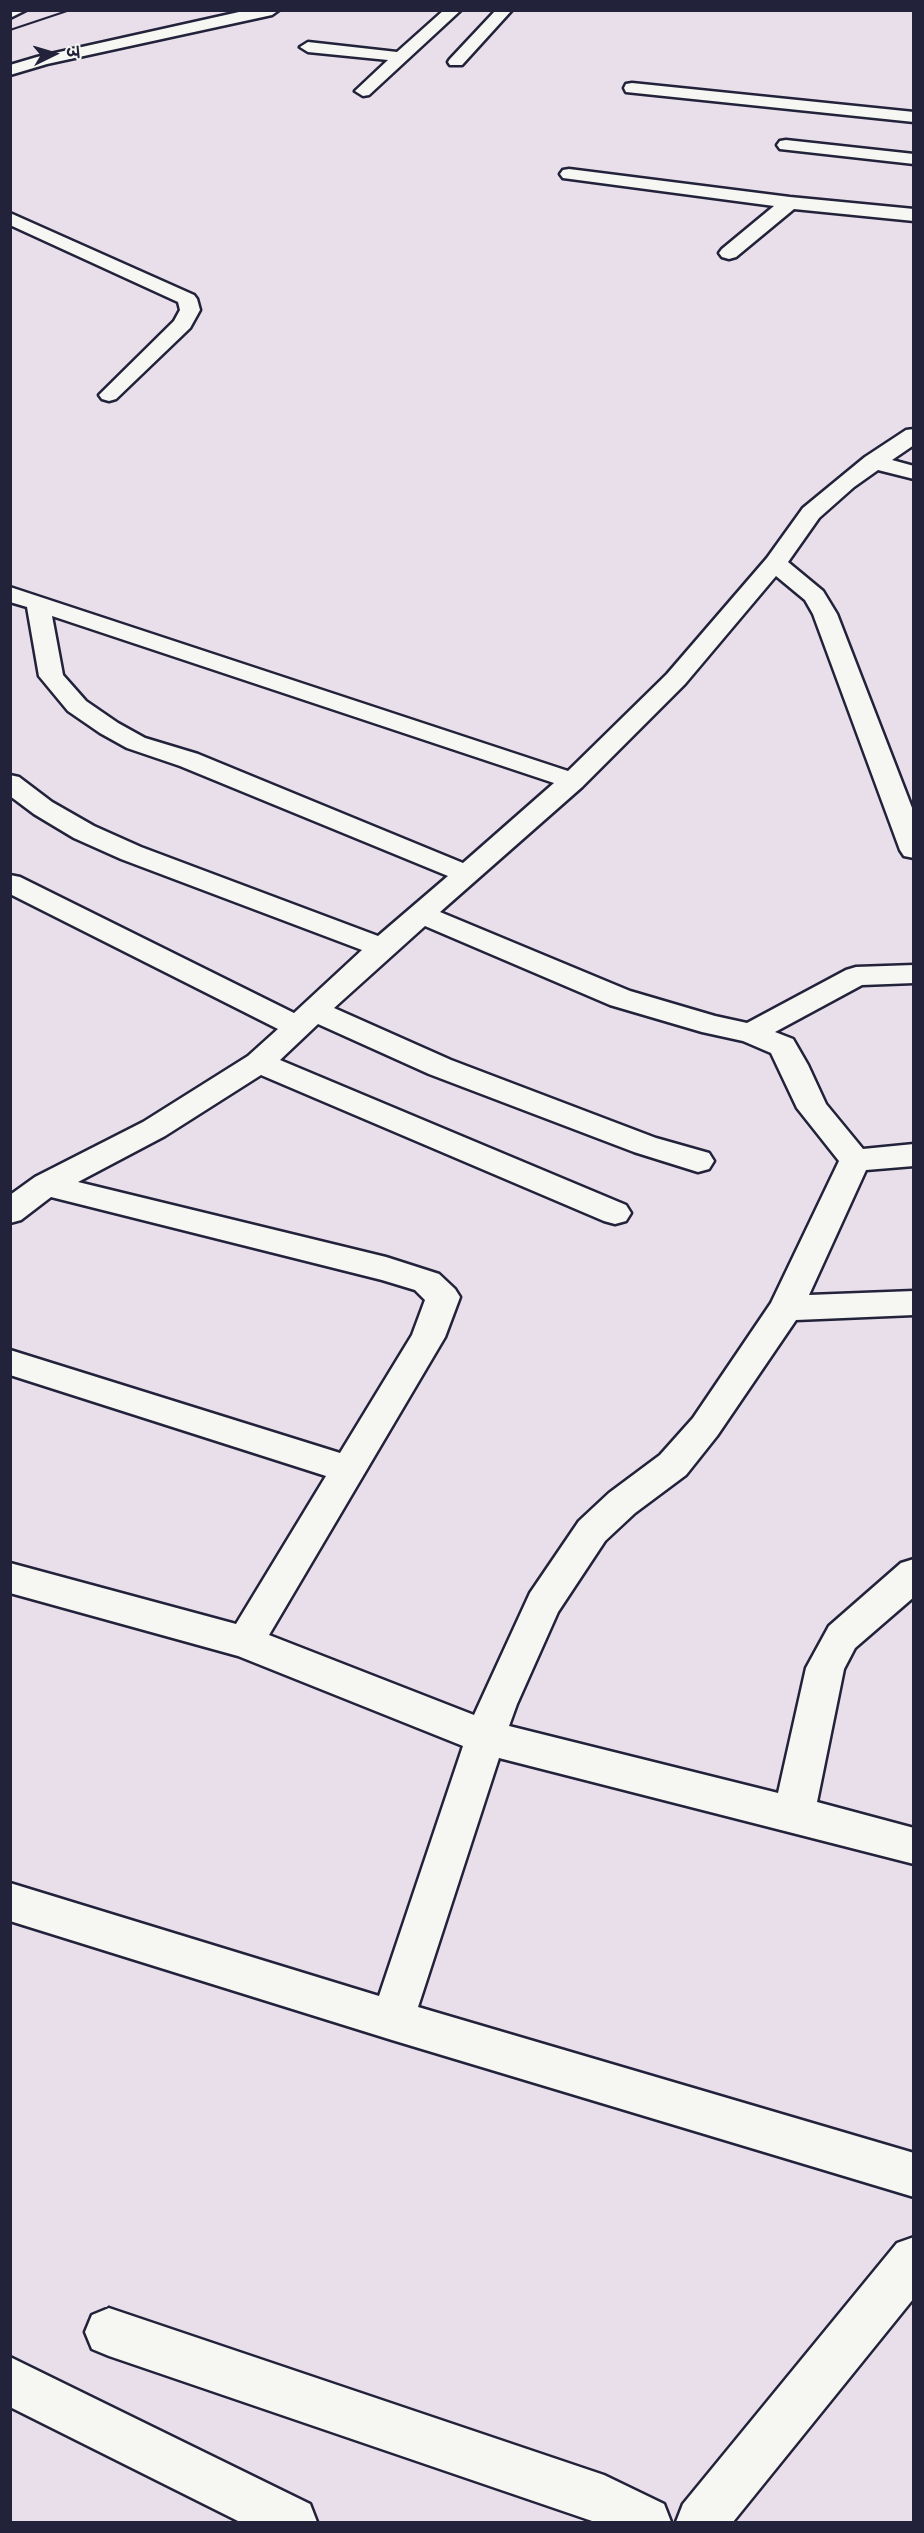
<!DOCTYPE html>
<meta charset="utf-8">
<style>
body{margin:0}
#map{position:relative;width:924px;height:2533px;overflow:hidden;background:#e8dfea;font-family:Pangolin,"Playpen Sans Deva",sans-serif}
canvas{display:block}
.frame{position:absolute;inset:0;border:12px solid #22223b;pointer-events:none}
.north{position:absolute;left:24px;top:24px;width:60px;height:60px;-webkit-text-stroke:4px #f6f6f2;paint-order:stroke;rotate:85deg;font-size:16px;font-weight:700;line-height:24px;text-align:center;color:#22223b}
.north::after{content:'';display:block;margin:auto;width:21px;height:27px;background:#22223b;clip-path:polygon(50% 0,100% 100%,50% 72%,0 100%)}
</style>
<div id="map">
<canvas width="924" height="2533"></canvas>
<div class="frame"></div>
<div class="north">उ</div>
</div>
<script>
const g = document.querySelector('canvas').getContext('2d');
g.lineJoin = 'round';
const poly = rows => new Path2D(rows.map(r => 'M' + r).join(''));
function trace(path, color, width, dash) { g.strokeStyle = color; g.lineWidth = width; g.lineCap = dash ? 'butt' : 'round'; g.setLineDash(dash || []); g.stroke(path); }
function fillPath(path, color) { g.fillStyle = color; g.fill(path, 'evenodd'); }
const minor = poly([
 [10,10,26,10,10,18,10,10],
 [248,10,279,10,272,15,47,64,10,75,10,65,37,57,248,10],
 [444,10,461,10,369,95,363,96,355,91,388,60,308,52,300,47,308,42,397,52,444,10],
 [496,10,512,10,462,65,450,65,448,62,450,59,496,10],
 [632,83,914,112,914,122,626,92,624,88,626,84,632,83],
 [786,140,914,154,914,164,780,149,777,145,780,141,786,140],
 [569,169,790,197,914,209,914,221,794,209,736,257,729,259,722,257,719,253,722,249,774,206,563,178,560,174,563,170,569,169],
 [10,213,194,295,197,299,200,310,190,328,116,399,109,401,102,399,99,395,174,321,180,310,178,302,10,225,10,213],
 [914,429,914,445,892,460,914,466,914,479,878,470,854,487,819,518,788,562,823,591,837,614,914,813,914,858,904,856,900,850,813,614,805,600,776,576,685,684,582,787,440,912,630,991,715,1016,747,1023,846,970,856,967,914,965,914,983,862,985,775,1032,793,1039,808,1065,826,1104,863,1149,914,1144,914,1166,866,1170,809,1295,914,1291,914,1315,796,1320,717,1436,686,1475,635,1513,605,1541,558,1612,517,1704,509,1726,778,1793,806,1668,829,1626,901,1563,914,1559,914,1597,855,1648,844,1669,817,1802,914,1828,914,1864,499,1758,418,2007,914,2153,914,2197,392,2040,10,1921,10,1883,379,1996,463,1746,238,1656,10,1593,10,1563,236,1624,326,1476,10,1375,10,1350,340,1453,412,1335,425,1300,415,1290,382,1280,51,1197,21,1220,10,1223,10,1195,35,1177,143,1122,248,1056,278,1029,10,894,10,875,20,877,294,1013,362,950,121,859,74,838,34,814,10,796,10,775,19,777,52,802,94,826,141,847,378,936,448,876,180,766,127,748,100,733,68,711,39,676,27,607,10,602,10,587,568,771,667,674,767,558,803,508,865,457,906,430,914,429],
 [52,616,554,783,463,863,198,754,145,738,118,723,86,701,63,675,52,616],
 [425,926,610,1005,702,1032,743,1041,771,1053,797,1108,839,1161,771,1303,693,1418,660,1455,609,1493,579,1521,530,1593,474,1715,269,1635,445,1337,460,1297,455,1289,439,1274,386,1257,78,1182,165,1136,261,1075,604,1221,615,1224,626,1221,631,1213,626,1205,280,1060,318,1024,429,1074,634,1152,698,1172,709,1169,714,1161,709,1153,656,1138,451,1060,334,1008,425,926],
 [914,2237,914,2298,733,2522,676,2522,683,2504,897,2243,914,2237],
 [109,2308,604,2475,664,2504,671,2522,595,2522,109,2356,92,2349,85,2332,92,2315,109,2308],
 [10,2357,310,2504,317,2522,240,2522,10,2407,10,2357]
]);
trace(minor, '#22223b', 5);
fillPath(minor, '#f6f6f2');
trace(poly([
 [10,30,70,10]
]), '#22223b', 2);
</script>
